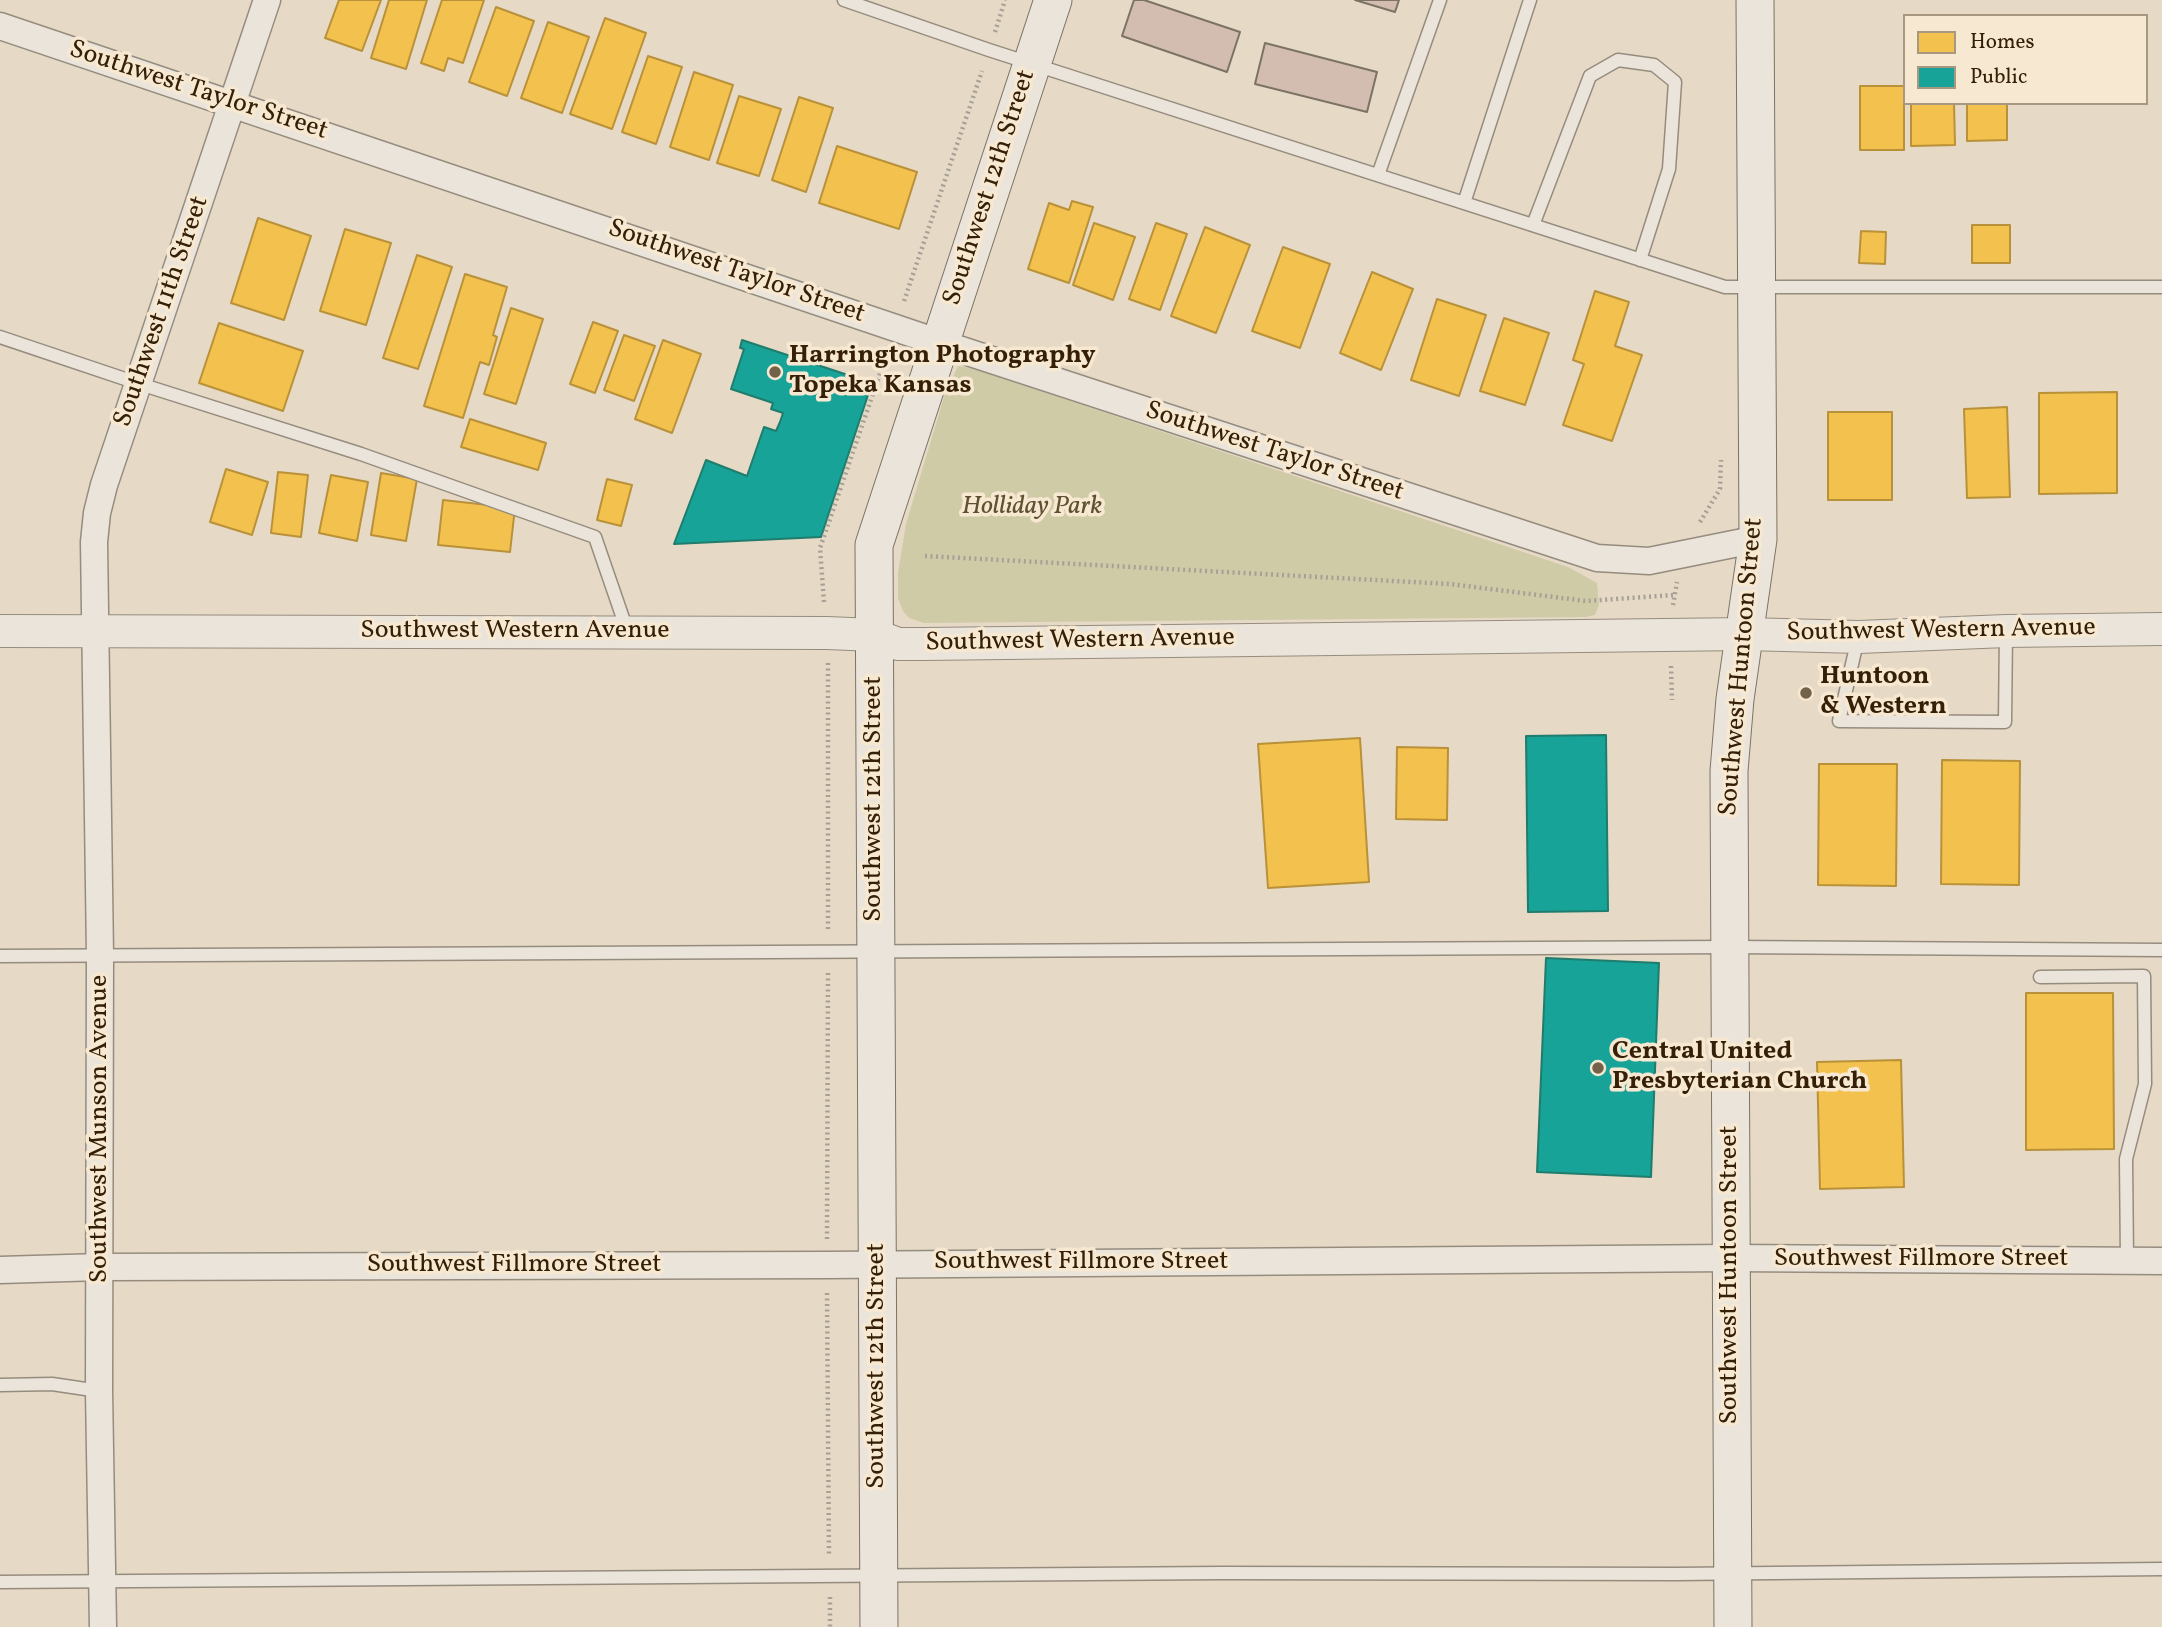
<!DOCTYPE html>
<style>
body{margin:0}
#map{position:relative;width:2162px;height:1627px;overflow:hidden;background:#e6d9c6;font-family:Vollkorn,serif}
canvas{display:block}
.legend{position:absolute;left:1903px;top:14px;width:245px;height:91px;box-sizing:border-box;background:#f7e8d2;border:2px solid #a99881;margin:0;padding:9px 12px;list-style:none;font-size:21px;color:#352007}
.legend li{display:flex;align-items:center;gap:14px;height:35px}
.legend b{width:35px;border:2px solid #a99881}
</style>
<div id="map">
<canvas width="2162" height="1627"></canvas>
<ul class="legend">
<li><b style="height:19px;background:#f2c14e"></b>Homes</li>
<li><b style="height:19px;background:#17a398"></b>Public</li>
</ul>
</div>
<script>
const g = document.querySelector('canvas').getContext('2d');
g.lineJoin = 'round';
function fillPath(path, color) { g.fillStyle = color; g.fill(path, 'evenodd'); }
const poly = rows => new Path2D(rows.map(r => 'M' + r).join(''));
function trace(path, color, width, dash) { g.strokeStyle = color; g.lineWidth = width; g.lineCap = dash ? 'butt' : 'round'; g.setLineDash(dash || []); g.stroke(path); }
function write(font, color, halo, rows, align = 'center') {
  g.font = font + ' Vollkorn,serif'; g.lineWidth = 7; g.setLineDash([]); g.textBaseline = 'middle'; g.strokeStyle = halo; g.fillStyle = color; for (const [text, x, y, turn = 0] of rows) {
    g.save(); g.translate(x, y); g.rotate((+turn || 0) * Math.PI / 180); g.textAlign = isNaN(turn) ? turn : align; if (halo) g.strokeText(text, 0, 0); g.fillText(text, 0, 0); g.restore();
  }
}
fillPath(poly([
 [958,366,971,368,1568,567,1597,583,1599,605,1595,615,1586,617,924,623,909,618,903,611,898,598,898,573,906,524,944,397]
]), '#cfcba7');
const homes = poly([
 [339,0,381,0,362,51,325,38,339,0],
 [389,0,427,0,406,69,371,58,389,0],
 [442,0,484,0,463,63,448,58,444,71,421,63,442,0],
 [496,7,534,21,507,96,469,82,496,7],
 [605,18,646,33,612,129,570,114,605,18],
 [548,22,589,37,562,113,521,98,548,22],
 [648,56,682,67,656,144,622,132,648,56],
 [694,72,733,85,709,160,670,147,694,72],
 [1860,86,1904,86,1904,150,1860,150,1860,86],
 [739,96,781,109,759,176,717,163,739,96],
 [799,97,833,108,806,192,772,180,799,97],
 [1911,103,1954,103,1955,145,1911,146,1911,103],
 [1967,103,2007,103,2007,140,1967,141,1967,103],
 [837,146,917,172,899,229,819,203,837,146],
 [1072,201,1093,207,1069,283,1028,269,1049,203,1069,210,1072,201],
 [258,218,311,236,284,320,231,303,258,218],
 [1094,223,1135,237,1113,300,1073,285,1094,223],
 [1156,223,1187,234,1160,310,1129,299,1156,223],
 [1972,225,2010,225,2010,263,1972,263,1972,225],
 [1205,227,1250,245,1216,333,1171,316,1205,227],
 [345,229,391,243,366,325,320,311,345,229],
 [1861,231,1886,232,1885,264,1859,263,1861,231],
 [1283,247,1330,264,1300,348,1252,331,1283,247],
 [417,255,452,267,418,369,383,358,417,255],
 [1372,272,1413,289,1381,370,1340,353,1372,272],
 [465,274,507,287,493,335,497,337,489,365,480,362,463,418,424,406,465,274],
 [1595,291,1629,302,1615,346,1642,355,1612,441,1563,425,1584,364,1573,360,1595,291],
 [1437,299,1486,315,1459,396,1411,380,1437,299],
 [511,308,543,319,516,404,484,394,511,308],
 [1504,318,1549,333,1525,405,1480,391,1504,318],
 [593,322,618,331,595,393,570,384,593,322],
 [219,323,303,351,283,411,199,383,219,323],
 [624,335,655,346,634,401,604,390,624,335],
 [663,340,701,354,672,433,635,419,663,340],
 [2117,392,2117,493,2039,494,2039,393,2117,392],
 [2007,407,2010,497,1967,498,1964,409,2007,407],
 [1828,412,1892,412,1892,500,1828,500,1828,412],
 [470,419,546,443,538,470,461,447,470,419],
 [226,469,268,482,252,535,210,522,226,469],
 [278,472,308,475,301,537,271,533,278,472],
 [381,473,417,479,406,541,371,535,381,473],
 [331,475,368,482,357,541,319,533,331,475],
 [607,479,632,485,621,526,597,520,607,479],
 [443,500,515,508,510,552,438,545,443,500],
 [1360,738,1369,882,1268,888,1258,744,1360,738],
 [1397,747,1448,748,1447,820,1396,819,1397,747],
 [1942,760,2020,761,2019,885,1941,884,1942,760],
 [1819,764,1897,764,1896,886,1818,885,1819,764],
 [2026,993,2113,993,2114,1149,2026,1150,2026,993],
 [1901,1060,1904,1187,1820,1189,1817,1062,1901,1060]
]);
fillPath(homes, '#f2c14e');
trace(homes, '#b99139', 2);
const public = poly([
 [742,340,872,383,821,537,674,544,706,460,747,476,764,427,776,431,780,422,783,413,771,409,773,403,731,389,744,349,740,348,742,340],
 [1606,735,1608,911,1528,912,1526,736,1606,735],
 [1546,958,1659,963,1651,1177,1537,1172,1546,958]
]);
fillPath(public, '#17a398');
trace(public, '#207c6c', 2);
const building = poly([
 [1134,0,1144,0,1240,32,1227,72,1122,36,1134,0],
 [1355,0,1399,0,1395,12,1355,0],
 [1265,43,1377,72,1367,112,1255,84,1265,43]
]);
fillPath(building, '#d2bdb0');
trace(building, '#7c7365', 2);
const service = poly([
 [844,0,989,50,1725,287,2162,287],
 [1378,175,1440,0],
 [1464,203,1530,0],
 [1533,225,1590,76,1618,60,1654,65,1675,82,1669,169,1640,260],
 [0,337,140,384,361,454,595,537,627,630],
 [1858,638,1839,721,2005,722,2006,631],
 [0,956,1730,947,2162,950],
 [2040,977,2144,976,2145,1084,2126,1159,2127,1261],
 [0,1385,52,1384,99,1391],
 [0,1582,1222,1573,1677,1574,2162,1569]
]);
const minor = poly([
 [0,26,940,343,1597,558,1649,561,1758,539],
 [0,1270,101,1267,827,1265,1731,1258,2162,1261],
 [103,1627,99,1391,100,955,94,542,97,513,104,485,267,0]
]);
const tertiary = poly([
 [0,631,827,633,874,635,898,644,924,644,1746,634,1859,637,2006,631,2162,629]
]);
const secondary = poly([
 [879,1627,874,545,1053,0],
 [1733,1627,1729,771,1735,699,1758,539,1755,0]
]);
trace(service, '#968c7e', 15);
trace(minor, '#968c7e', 29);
trace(tertiary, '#968c7e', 34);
trace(secondary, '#7c7365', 39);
trace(poly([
 [995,32,1005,0],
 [904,301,982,71],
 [1700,522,1720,489,1721,460],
 [925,556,1450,584,1586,601,1674,595],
 [824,602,820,548,887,353],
 [1673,605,1677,582],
 [828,663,828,931],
 [1671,666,1672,700],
 [827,1239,828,971],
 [827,1293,829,1557],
 [830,1597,830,1627]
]), '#a7a096', 4.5, [2, 3.5]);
trace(service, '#eae4da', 12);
trace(minor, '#eae4da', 26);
trace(tertiary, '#eae4da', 32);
trace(secondary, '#eae4da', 37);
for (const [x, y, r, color] of [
 [775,372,7,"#73614a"],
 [1806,693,7,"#73614a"],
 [1598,1068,7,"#73614a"]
]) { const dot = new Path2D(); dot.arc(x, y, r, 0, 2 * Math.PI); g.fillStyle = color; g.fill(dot); trace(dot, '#f7e8d2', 2.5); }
write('26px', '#352007', '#f7e8d2', [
 ["Southwest Taylor Street",198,92,18],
 ["Southwest 12th Street",991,188,-72],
 ["Southwest Taylor Street",736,273,19],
 ["Southwest 11th Street",163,312,-71],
 ["Southwest Taylor Street",1274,453,18],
 ["Southwest Western Avenue",515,632],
 ["Southwest Western Avenue",1941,632,-1],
 ["Southwest Western Avenue",1080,642,-1],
 ["Southwest Huntoon Street",1743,667,-85],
 ["Southwest 12th Street",875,799,-90],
 ["Southwest Munson Avenue",101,1129,-90],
 ["Southwest Fillmore Street",1921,1260],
 ["Southwest Fillmore Street",1081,1263],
 ["Southwest Fillmore Street",514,1266],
 ["Southwest Huntoon Street",1731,1275,-90],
 ["Southwest 12th Street",878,1366,-90]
]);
write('bold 26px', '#352007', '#f7e8d2', [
 ["Harrington Photography",789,357],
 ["Topeka Kansas",789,387],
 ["Huntoon",1820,678],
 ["& Western",1820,708],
 ["Central United",1612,1053],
 ["Presbyterian Church",1612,1083]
], 'left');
write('italic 26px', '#5e5030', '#f7e8d2', [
 ["Holliday Park",1032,508]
]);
</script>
